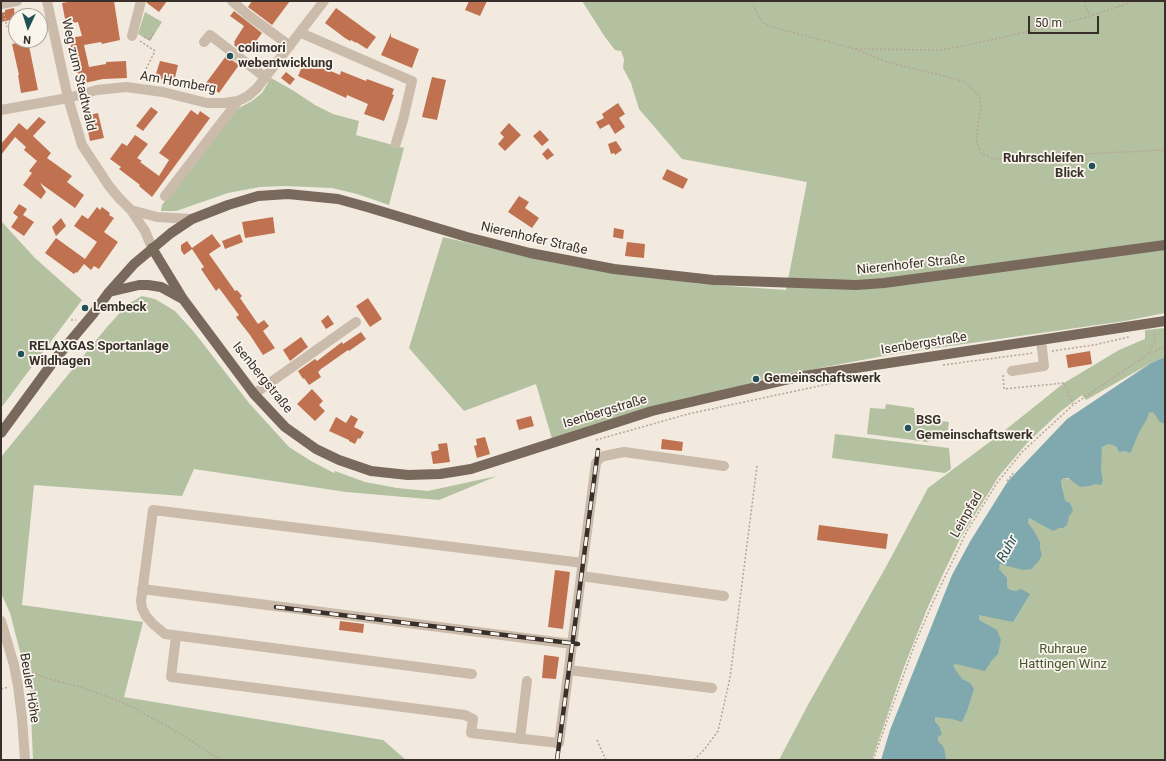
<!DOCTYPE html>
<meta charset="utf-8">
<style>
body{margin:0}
#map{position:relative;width:1166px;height:761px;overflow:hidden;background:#f2eadf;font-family:Roboto,sans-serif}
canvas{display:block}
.frame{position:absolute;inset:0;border:2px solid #382f2a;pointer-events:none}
.north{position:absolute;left:8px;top:8px;width:40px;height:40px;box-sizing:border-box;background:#f9f4ec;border:1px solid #aca59e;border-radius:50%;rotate:184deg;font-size:11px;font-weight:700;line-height:16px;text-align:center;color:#382f2a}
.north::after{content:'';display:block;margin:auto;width:14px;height:18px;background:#215158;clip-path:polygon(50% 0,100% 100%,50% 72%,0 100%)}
.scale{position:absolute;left:1028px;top:16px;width:71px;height:18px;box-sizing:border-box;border:2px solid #382f2a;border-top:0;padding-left:5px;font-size:12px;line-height:14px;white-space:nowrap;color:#382f2a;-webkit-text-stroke:3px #f9f4ec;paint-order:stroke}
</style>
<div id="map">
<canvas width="1166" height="761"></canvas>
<div class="frame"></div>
<div class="north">N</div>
<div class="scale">50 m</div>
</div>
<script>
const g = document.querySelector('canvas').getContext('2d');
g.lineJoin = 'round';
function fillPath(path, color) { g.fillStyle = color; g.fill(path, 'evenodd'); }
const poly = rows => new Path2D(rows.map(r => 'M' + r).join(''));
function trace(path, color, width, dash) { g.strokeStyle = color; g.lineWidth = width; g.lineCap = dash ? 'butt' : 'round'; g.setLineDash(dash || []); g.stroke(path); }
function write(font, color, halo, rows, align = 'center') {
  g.font = font + ' Roboto,sans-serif'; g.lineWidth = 3.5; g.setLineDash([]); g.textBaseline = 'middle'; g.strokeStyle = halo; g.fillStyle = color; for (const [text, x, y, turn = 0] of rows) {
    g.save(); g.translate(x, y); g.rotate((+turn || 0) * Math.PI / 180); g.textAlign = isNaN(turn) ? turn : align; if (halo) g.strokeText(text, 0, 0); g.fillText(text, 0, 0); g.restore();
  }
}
fillPath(poly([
 [582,1,1165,1,1165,313,1125,321,894,354,778,376,664,405,552,439,536,384,464,411,409,348,443,237,546,261,578,267,701,284,786,290,807,182,682,159,639,109,631,83,623,68,624,59,621,51,615,50,605,37],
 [145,12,162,22,150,41,138,34],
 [271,78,294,91,315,105,333,114,359,121,356,135,404,148,389,205,357,194,332,188,284,186,260,187,228,193,176,211,161,211,162,205,228,116,237,109,252,101,262,93],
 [1,221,35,258,82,300,1,408],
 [142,296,155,299,175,311,194,332,249,403,289,447,311,461,334,473,335,471,365,482,397,488,428,491,497,476,439,500,346,492,194,469,182,496,34,485,22,605,143,622,124,697,383,740,406,760,33,760,30,690,10,613,1,593,1,457,107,327,128,304],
 [1165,328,1165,357,1151,363,1086,400,1082,395,1060,412,1027,443,999,476,961,537,944,572,927,609,904,667,872,760,779,760,809,703,887,565,928,488,999,435,1064,383,1119,350,1145,339,1145,330],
 [886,404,914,408,914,413,931,415,931,420,949,422,947,436,938,435,937,441,929,440,928,442,867,434,870,408,885,409],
 [1165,404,1165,760,905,760,1000,570,998,568,1001,564,1028,523,1029,518,1036,522,1063,489,1061,481,1063,477,1071,480,1102,451,1102,447,1149,412],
 [835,434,949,448,951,469,945,473,832,458]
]), '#b3c1a0');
fillPath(poly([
 [1165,357,1165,424,1160,422,1153,412,1149,413,1147,419,1139,432,1131,452,1129,453,1125,451,1119,452,1116,446,1108,444,1102,447,1101,471,1103,481,1101,485,1095,484,1090,486,1080,487,1068,478,1063,478,1061,481,1065,501,1070,503,1073,511,1069,516,1067,525,1063,528,1059,528,1053,531,1029,518,1028,523,1034,531,1040,542,1040,548,1042,555,1038,562,1031,569,1023,570,1000,564,999,569,1007,578,1007,587,1010,590,1016,591,1021,589,1030,594,1013,622,979,615,979,620,997,630,1001,640,998,654,992,660,985,671,956,664,953,665,955,669,962,679,970,683,974,689,967,711,962,722,952,719,935,717,935,722,939,726,942,734,938,737,938,741,943,746,945,752,946,760,881,760,890,730,952,575,971,540,1008,481,1067,419,1151,363]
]), '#7fa9ae');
fillPath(poly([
 [74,1,114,1,120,40,102,44,101,42,84,45,89,67,106,64,106,62,126,61,127,78,103,79,80,84,69,38,82,36,78,22,66,24,62,3],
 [147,1,167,1,159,12,147,3],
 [252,1,290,1,272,25,248,7],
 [469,1,487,1,480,16,465,10],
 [14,8,15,19,1,22,1,13,5,12,5,10],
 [336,8,376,37,367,49,356,42,356,43,351,40,350,41,345,38,325,23],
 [234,11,262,33,251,48,249,46,244,53,234,45,235,43,234,42,244,26,230,16],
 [391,33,391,37,419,49,412,68,381,55],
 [28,41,38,90,21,93,18,75,19,75,12,44],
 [226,56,239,65,219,93,206,83],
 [305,60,340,75,341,71,366,81,367,79,394,89,392,94,394,95,384,121,364,114,368,104,347,95,346,98,298,76],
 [160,61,178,65,174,82,171,81,170,82,155,77],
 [286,72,295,79,290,85,281,78],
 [432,77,446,80,437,120,422,117],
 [618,103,625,114,619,118,625,127,615,134,609,124,600,129,596,122,604,118,602,114],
 [151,107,158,112,143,131,136,126],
 [191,110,198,115,200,111,210,118,152,197,139,186,140,185,119,169,121,167,110,159,122,143,127,146,135,135,148,144,137,158,142,161,140,162,159,176,169,160,159,153],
 [98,113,104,138,90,141,85,116],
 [39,117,46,122,33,136,51,153,47,158,72,176,67,182,84,195,75,208,40,183,46,192,41,199,23,185,32,173,29,171,37,161,24,150,26,147,15,137,1,155,1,144,19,123,27,130],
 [509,123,521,135,505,151,498,144,504,137,500,133],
 [540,130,549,140,542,146,533,136],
 [616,141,622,150,615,155,614,153,611,154,608,144],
 [548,148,554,155,547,160,542,154],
 [667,169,688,179,683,189,662,179],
 [519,196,529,202,525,208,539,218,532,228,508,212],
 [19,204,27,209,23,215,34,222,24,236,11,227,18,217,13,213],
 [97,207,100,210,102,207,110,213,109,215,114,218,104,232,118,242,99,269,94,266,91,270,84,264,77,273,76,272,74,274,45,253,56,238,85,259,97,242,74,226,82,215,88,219],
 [273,217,275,233,245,238,242,222],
 [61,218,66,226,56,236,52,227],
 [614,228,624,230,623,239,613,237],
 [212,234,221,246,209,254,235,291,237,290,242,296,240,298,258,324,264,320,269,326,263,331,275,348,263,355,250,335,236,317,239,315,219,288,216,291,201,269,204,267,192,249,184,255,181,250,181,245,187,241,192,248],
 [240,234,243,242,225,249,222,241],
 [627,242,645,244,644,258,625,256],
 [368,298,382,319,370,327,356,306],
 [328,315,334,324,326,329,321,321],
 [361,332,366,339,349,351,348,350,321,369,318,372,321,377,309,385,304,378,303,379,298,371,315,359,317,361,342,342,343,344],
 [301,337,308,347,290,361,283,350],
 [1090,351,1092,364,1068,368,1066,355],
 [312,389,323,401,319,405,325,411,315,421,297,404],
 [351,415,358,419,354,427,364,432,360,439,358,438,355,444,349,441,349,440,329,431,336,417,346,423],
 [531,416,534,426,519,430,516,420],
 [485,437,490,454,477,458,474,446,477,445,476,439],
 [662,439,683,442,682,451,661,449],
 [447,443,450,462,433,464,431,452,439,450,438,444],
 [819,525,888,534,886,549,817,540],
 [555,570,570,572,563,629,548,627],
 [340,621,364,624,363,633,339,630],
 [544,655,559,657,556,679,542,678]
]), '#c0714f');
trace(poly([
 [752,1,758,15,764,23,776,28,855,49,887,62,952,78,964,82,971,87,979,96,981,106,976,139,981,153,991,158,1005,161,1017,162,1044,156,1063,155,1165,150],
 [1084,1,1090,16],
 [4,14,7,27],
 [144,37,150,40,154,32],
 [140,41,155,51,141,79],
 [856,49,940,50,967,45,1048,27,1090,16,1135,1],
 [71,320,76,320],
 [1052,351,1094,345,1129,337],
 [1148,354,1155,340,1154,332],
 [943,365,1033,353],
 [1003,375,1004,389,1064,383,1073,404],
 [596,440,688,414,847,380],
 [1007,481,1014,472],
 [24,669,46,678,81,687,127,704,179,733,221,760],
 [1,689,9,687],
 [597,740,606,760],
 [694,760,704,750,718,731,730,678,757,466],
 [873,760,914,646,933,602,967,531,997,483,1022,452,1073,405,1148,354,1165,347]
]), '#b6a596', 1.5, [2, 2]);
trace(poly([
 [47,1,68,98,82,145,109,186,119,198,131,210,145,231,152,248],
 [232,1,248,15,290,46],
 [1,4,17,1],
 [301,33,412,81,403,120,396,143],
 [132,36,141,1],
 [204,42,210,35,266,78],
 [1,110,68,98,97,90,126,87,163,92,207,103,224,103,238,101,248,96,257,88,324,1],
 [165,196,238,101],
 [131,210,157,217,192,219],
 [1012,371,1044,366,1041,340],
 [254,394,356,322],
 [581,576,724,596],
 [142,589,572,644],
 [1,621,14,665,18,686,22,718,25,760],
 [176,636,171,677,465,715,473,719,471,733,559,743,596,463,600,458,604,456,624,452,724,466],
 [569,670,712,688],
 [472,674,165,634,153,624,146,616,142,608,141,601,153,510,583,563],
 [520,739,527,681]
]), '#cabbab', 10);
trace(poly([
 [152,248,183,299,254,394,285,427,316,449,339,460,371,471,408,475,440,474,471,469,652,411,803,376,1165,321],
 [109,292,139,285,148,285,161,287,183,299],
 [1,433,56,358,93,314,109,292,134,264,171,233,192,219,228,205,258,196,288,194,338,199,367,207,467,237,530,253,614,269,713,280,856,285,884,283,1165,245]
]), '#79685c', 10);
const rail = poly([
 [276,607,578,644],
 [557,760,598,450]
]);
trace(rail, '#382f2a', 4.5);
trace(rail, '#f9f4ec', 3, [9]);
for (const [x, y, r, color] of [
 [230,56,4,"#215158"],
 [1092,166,4,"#215158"],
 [85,308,4,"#215158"],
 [21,354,4,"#215158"],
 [756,379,4,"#215158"],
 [908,428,4,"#215158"]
]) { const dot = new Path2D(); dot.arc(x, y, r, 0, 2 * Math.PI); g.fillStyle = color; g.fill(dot); trace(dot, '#f9f4ec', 1.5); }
write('bold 13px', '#382f2a', '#f9f4ec', [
 ["colimori",238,49],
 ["webentwicklung",238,64],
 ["Ruhrschleifen",1084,159,"right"],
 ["Blick",1084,174,"right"],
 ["Lembeck",93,308],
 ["RELAXGAS Sportanlage",29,347],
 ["Wildhagen",29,362],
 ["Gemeinschaftswerk",764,379],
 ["BSG",916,421],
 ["Gemeinschaftswerk",916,436]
], 'left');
write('13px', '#382f2a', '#f9f4ec', [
 ["Weg zum Stadtwald",78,75,77],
 ["Am Homberg",178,83,10],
 ["Nierenhofer Straße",534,239,13],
 ["Nierenhofer Straße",911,265,-6],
 ["Isenbergstraße",924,344,-9],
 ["Isenbergstraße",262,378,51],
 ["Isenbergstraße",605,412,-17],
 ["Leinpfad",967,515,-60],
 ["Beuler Höhe",29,688,81]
]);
write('13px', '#45552f', '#f9f4ec', [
 ["Ruhraue",1063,650],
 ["Hattingen Winz",1063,665]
]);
write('italic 14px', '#215158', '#f9f4ec', [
 ["Ruhr",1008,549,-61]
]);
</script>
